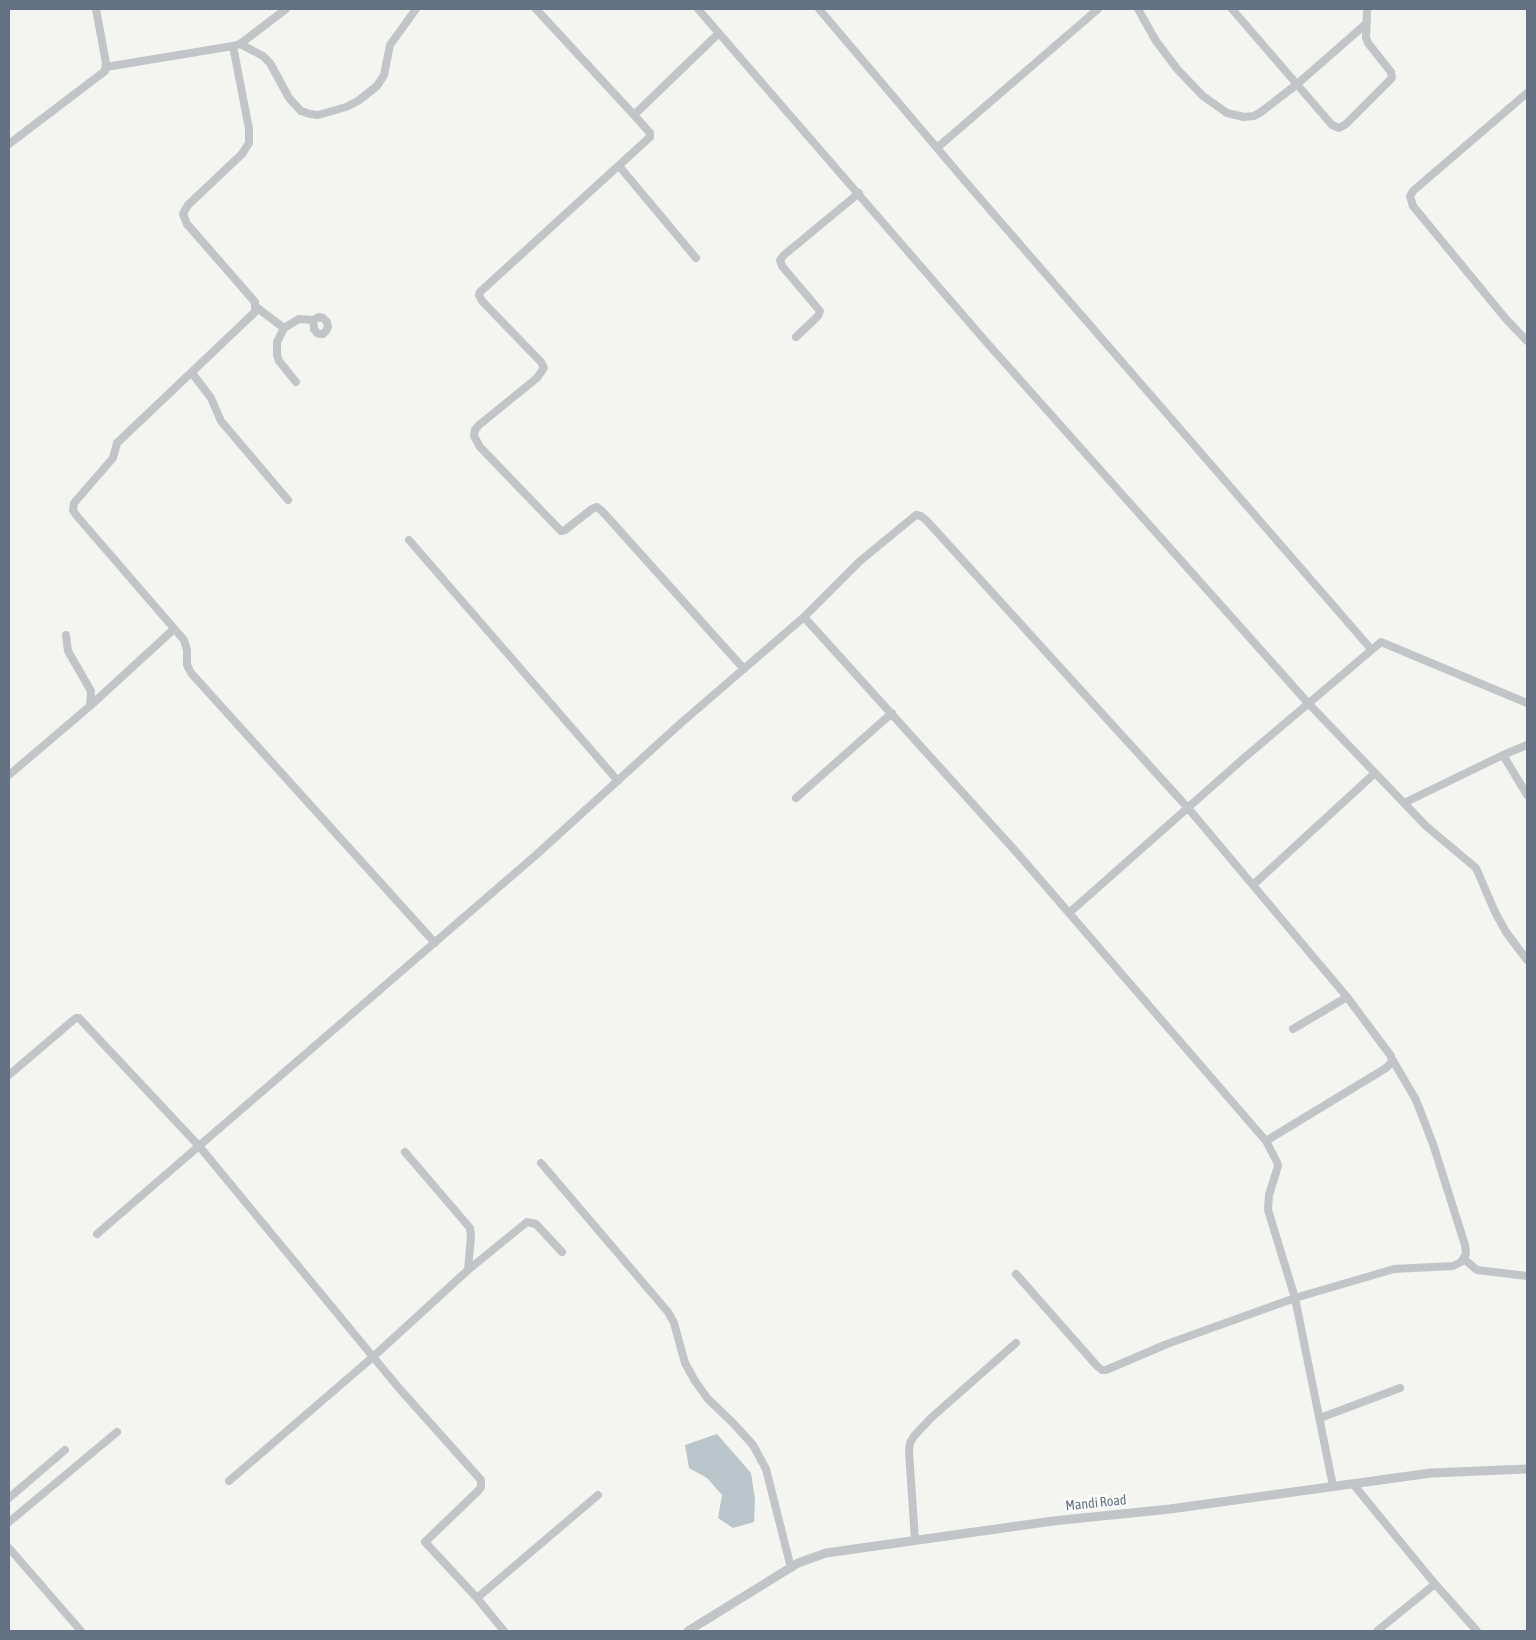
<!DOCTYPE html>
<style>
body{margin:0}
#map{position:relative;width:1536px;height:1640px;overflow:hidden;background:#f4f4f0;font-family:"Asap Condensed",sans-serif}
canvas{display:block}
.frame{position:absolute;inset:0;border:10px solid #627282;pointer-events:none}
</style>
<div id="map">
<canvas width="1536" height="1640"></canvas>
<div class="frame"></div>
</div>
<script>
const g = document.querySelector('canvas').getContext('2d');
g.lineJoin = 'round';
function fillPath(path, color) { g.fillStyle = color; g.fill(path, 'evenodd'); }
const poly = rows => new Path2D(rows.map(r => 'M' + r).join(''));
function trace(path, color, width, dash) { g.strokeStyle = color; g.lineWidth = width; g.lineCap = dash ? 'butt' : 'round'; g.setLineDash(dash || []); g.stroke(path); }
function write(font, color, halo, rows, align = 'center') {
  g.font = font + ' "Asap Condensed",sans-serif'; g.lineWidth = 5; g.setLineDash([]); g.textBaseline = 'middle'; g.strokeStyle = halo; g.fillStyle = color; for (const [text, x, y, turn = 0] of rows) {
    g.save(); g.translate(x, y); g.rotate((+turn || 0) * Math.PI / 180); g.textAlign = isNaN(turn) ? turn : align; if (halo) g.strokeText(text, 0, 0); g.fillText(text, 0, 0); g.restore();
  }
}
fillPath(poly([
 [717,1434,751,1473,755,1500,754,1522,733,1528,718,1518,722,1495,707,1478,689,1468,685,1445]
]), '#bac5cb');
trace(poly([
 [536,9,634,115,650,133,650,137,480,292,479,295,482,301,541,362,544,368,537,378,479,425,475,430,474,436,480,447,561,531,565,530,592,509,597,507,602,511,744,669],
 [698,9,988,344,1308,703,1426,826,1476,868,1495,912,1506,932,1527,960],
 [819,9,965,181,1371,649],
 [1138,9,1156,41,1178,70,1203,96,1227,113,1244,117,1254,116,1261,112,1296,85,1367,23],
 [1232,9,1332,125,1339,128,1346,124,1392,78,1391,72,1368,43,1366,38,1367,10],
 [240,44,263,56,270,63,289,98,301,111,310,114,318,115,346,107,358,101,377,86,384,75,390,45,416,9],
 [233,46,249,129,249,143,242,154,188,205,183,214,187,224,255,302,255,312,117,443,113,458,74,503,73,510,76,515,184,640,187,650,187,665,191,673,435,943],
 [106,67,233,46,240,44,286,9],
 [1527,93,1413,191,1410,196,1413,206,1506,319,1527,341],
 [634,115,719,33],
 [9,144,105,71,106,63,96,9],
 [938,147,1098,9],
 [619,166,696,258],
 [256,307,284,328],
 [796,337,818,316,820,311,782,266,780,260,784,255,859,193],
 [192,373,211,398,221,421,288,500],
 [296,382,279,361,277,355,277,342,284,328,299,319,313,320,319,317,323,318,327,322,328,327,326,331,323,334,319,334,317,333,314,329,313,320],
 [409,540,618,781],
 [804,617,1018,854,1266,1141,1277,1162,1278,1166,1269,1195,1268,1210,1295,1298,1333,1486],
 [66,635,68,651,91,691,90,706],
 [1503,755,1527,795],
 [9,775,90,706,174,629],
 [796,798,892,713],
 [1404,803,1503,755,1527,745],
 [1253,885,1375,773],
 [1069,913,1244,758,1381,642,1527,703],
 [1293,1029,1347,997],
 [9,1075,71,1022,76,1018,79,1018,199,1146,398,1387,481,1480,481,1487,479,1490,425,1542,477,1598,504,1631],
 [405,1152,470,1228,471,1236,468,1270],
 [541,1163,668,1312,674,1323,685,1363,695,1381,708,1399,734,1424,753,1445,766,1469,791,1568],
 [97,1234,536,855,681,723,804,617,860,561,916,515,921,516,926,520,1188,808,1347,997,1391,1056,1392,1062,1386,1068,1266,1141],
 [1464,1259,1477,1270,1527,1276],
 [1016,1274,1097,1366,1102,1370,1106,1370,1167,1344,1295,1298,1394,1269,1453,1266,1461,1262,1466,1254,1465,1245,1433,1144,1416,1100,1392,1059],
 [1320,1418,1400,1388],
 [229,1481,374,1356,468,1270,527,1222,536,1224,562,1252],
 [1353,1484,1435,1584,1477,1631],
 [9,1498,65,1450],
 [9,1522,117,1432],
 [915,1540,909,1451,910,1443,914,1436,932,1417,1016,1343],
 [9,1548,81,1631],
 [477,1598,598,1495],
 [1377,1631,1435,1584]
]), '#c1c5c8', 8);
trace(poly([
 [688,1631,798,1563,826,1553,1053,1521,1170,1509,1431,1473,1527,1469]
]), '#c1c5c8', 9);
write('14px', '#627282', '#fff', [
 ["Mandi Road",1096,1503,-6]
]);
</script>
